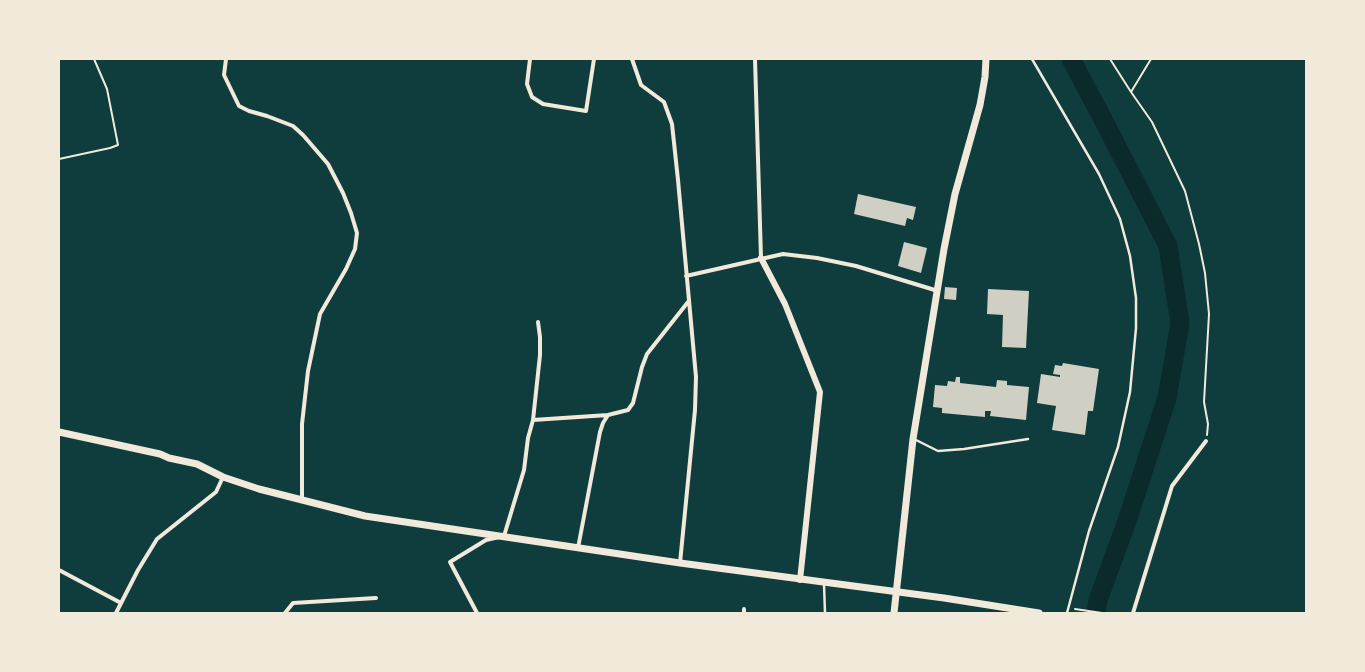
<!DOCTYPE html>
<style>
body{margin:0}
#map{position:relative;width:1365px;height:672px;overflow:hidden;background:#0f3d3e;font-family:Mulish,sans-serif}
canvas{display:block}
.frame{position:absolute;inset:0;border:60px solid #f1e9da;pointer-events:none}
</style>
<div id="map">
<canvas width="1365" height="672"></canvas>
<div class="frame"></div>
</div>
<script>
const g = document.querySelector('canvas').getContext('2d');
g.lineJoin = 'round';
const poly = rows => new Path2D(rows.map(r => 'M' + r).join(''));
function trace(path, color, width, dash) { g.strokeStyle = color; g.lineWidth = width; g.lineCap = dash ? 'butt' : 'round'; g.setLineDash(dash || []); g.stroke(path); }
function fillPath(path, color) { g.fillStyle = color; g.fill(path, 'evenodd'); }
trace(poly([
 [1071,59,1106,125,1168,246,1180,323,1167,398,1126,524,1098,600,1096,613]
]), '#0a2a2b', 19);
fillPath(poly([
 [858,194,916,207,913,220,907,218,905,226,854,214],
 [904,242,927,248,921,273,898,266],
 [945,287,957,288,956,300,944,299],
 [988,289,1029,291,1026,348,1002,347,1003,315,987,314],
 [1063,363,1099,369,1093,411,1088,411,1085,435,1052,430,1056,406,1037,403,1041,374,1060,377,1060,375,1053,374,1055,365,1062,366],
 [956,377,960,377,960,383,996,387,997,380,1007,381,1007,385,1029,387,1026,420,990,416,991,411,985,411,985,417,942,413,942,408,933,407,935,385,947,386,948,381,955,382]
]), '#cfcfc3');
trace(poly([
 [1110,59,1131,92,1152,122,1185,191,1199,244,1205,273,1209,314,1204,402,1208,424,1207,435],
 [1131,92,1151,59],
 [59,159,110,148,118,145,107,89,94,59],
 [1075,609,1102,613]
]), '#f1e9da', 2);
trace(poly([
 [1032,59,1099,174,1120,219,1130,256,1136,298,1136,328,1130,392,1118,447,1089,531,1067,613],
 [914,439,938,451,964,449,1028,439],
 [824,584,825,613]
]), '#f1e9da', 2.5);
trace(poly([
 [226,59,224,75,239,106,249,111,267,116,293,126,303,135,328,164,343,193,351,213,357,233,355,249,346,269,320,314,308,371,302,424,302,500],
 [530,59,527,84,532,97,543,104,586,111,594,59],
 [632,59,641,85,664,102,672,124,678,180,696,377,695,410,680,563],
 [755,59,761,258],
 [686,276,783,254,817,258,856,266,938,291],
 [533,420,608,415,628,410,633,403,642,367,647,354,688,302],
 [578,548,600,432,603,423,608,415],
 [59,570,121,603],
 [116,613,138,570,157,539,216,492,223,477],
 [285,613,293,603,376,598],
 [477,613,450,562,486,540,504,536,524,470,528,438,533,420,540,355,540,337,538,322],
 [744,613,744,609],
 [1133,613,1172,486,1206,441]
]), '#f1e9da', 4);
trace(poly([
 [761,258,785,304,820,392,800,580]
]), '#f1e9da', 6);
trace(poly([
 [894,613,913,439,944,249,955,194,980,105,985,77,986,59]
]), '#f1e9da', 7);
trace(poly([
 [59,432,160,454,169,458,197,464,223,477,259,489,365,516,680,563,944,598,1039,613]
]), '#f1e9da', 7);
</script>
